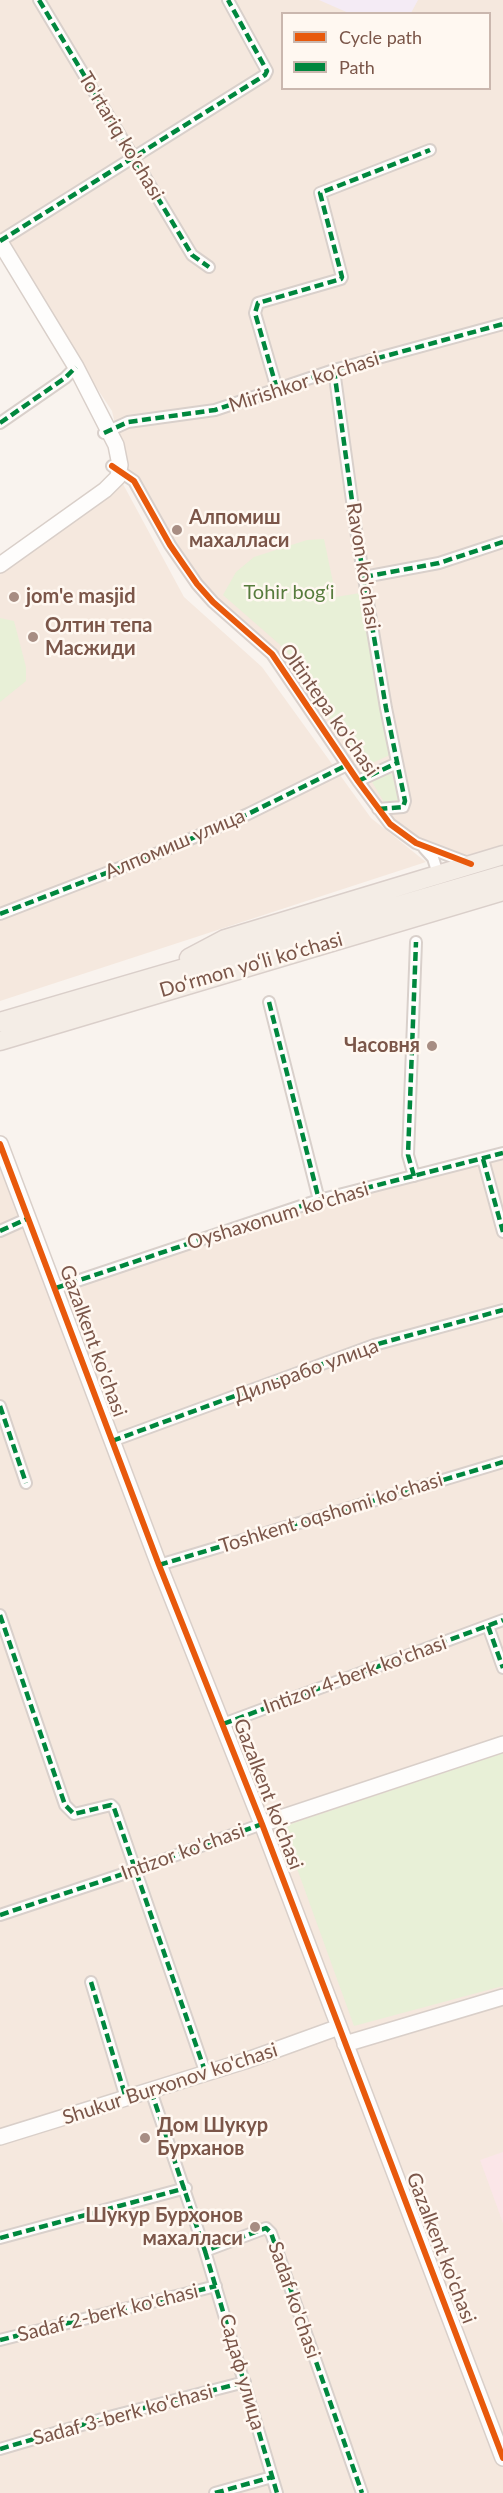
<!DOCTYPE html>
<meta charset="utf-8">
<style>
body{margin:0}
#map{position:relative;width:503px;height:2493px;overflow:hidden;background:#f9f3ee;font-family:Lato,sans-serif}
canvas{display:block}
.legend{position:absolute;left:281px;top:12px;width:210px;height:78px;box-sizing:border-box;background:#fff8f1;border:2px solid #cab7ae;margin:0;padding:8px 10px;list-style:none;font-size:18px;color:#7b5649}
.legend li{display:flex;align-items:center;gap:12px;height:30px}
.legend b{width:30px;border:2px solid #cab7ae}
</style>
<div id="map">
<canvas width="503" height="2493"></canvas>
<ul class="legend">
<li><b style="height:8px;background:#e8590c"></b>Cycle path</li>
<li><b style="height:8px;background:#00873e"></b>Path</li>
</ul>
</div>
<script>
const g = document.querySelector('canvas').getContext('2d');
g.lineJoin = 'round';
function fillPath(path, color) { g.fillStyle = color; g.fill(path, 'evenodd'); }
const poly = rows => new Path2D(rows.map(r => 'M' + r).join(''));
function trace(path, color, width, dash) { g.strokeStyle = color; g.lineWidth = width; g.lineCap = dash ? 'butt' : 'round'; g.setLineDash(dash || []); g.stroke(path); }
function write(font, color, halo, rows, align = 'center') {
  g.font = font + ' Lato,sans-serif'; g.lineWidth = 5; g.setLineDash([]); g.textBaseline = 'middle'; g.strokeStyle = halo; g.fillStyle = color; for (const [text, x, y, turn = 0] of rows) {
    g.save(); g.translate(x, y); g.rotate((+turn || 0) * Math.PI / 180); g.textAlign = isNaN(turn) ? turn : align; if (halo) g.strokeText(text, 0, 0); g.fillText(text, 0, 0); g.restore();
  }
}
fillPath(poly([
 [0,0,503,0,503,856,471,864,404,836,272,654,213,602,134,481,123,459,112,411,0,242],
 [282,14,490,14,490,88,282,88],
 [123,484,184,597,262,667,371,818,426,862,0,1001,0,565],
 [0,1144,56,1288,319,1200,503,1153,503,2493,0,2493,0,2140,330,2026,312,1976,329,2026,0,2139]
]), '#f5e8de');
fillPath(poly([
 [319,0,418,0,411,13,351,14]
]), '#f4ebf5');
fillPath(poly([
 [503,2152,503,2223,480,2160]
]), '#fbe6e8');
fillPath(poly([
 [324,539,336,597,360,593,390,755,361,768,286,650,223,595,236,572,254,557,307,540],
 [0,618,14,621,26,667,26,681,0,702],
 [391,772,400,800,384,802,372,782],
 [503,1753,503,1986,354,2026,282,1827]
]), '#e8f0d7');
const street = poly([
 [39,0,192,255,209,267],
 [0,241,265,75,267,71,228,0],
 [334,370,357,537,386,708,405,801,403,807,378,809],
 [277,389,255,313,258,303,341,279,342,277,320,193,430,150],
 [0,423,65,378,76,367],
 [104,433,128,422,215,410,334,370,503,324],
 [112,466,134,481,170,545,197,584,213,602,272,654,358,781,390,824,416,843,471,864],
 [364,577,439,563,503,542],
 [358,781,397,763],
 [424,848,433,858,438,874],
 [0,914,158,853,248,814,347,765],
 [269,1002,319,1200],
 [483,1159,503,1232],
 [414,1176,408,1155,416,942],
 [0,1231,29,1218],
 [56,1288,319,1200,503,1153],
 [0,1406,26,1483],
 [112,1441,374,1345,503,1310],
 [159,1565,503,1462],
 [0,1615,65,1805,74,1814,111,1805,114,1808,206,2074],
 [488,1626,503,1668],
 [223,1724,503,1620],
 [0,1915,135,1870,262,1824],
 [91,1982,126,2098],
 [151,2091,205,2251,266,2228,271,2233,362,2493],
 [0,2238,186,2188],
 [205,2251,277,2493],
 [0,2340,216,2286],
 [0,2449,109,2417,245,2382],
 [215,2493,272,2477]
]);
const secondary = poly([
 [0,242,76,367,116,445,120,465,118,477,105,490,0,565],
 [0,1144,159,1565,262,1824,503,2458],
 [262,1824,503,1744],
 [345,2044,503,1997],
 [0,2137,245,2061,339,2027]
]);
const primary = poly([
 [189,958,225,939,503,855],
 [0,1022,503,875],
 [0,1041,503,891]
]);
trace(street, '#d9d0cb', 14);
trace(secondary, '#d9cfc9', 18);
trace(primary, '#dacfca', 21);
trace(street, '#fefdfc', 10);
trace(secondary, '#fefdfc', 15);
trace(primary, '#f4ede6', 18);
trace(poly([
 [39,0,192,255,209,267],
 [0,241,265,75,267,71,228,0],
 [334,370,357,537,386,708,405,801,403,807,378,809],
 [277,389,255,313,258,303,341,279,342,277,320,193,430,150],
 [0,423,65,378,76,367],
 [104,433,128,422,215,410,334,370,503,324],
 [364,577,439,563,503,542],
 [358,781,397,763],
 [0,914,158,853,248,814,347,765],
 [269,1002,319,1200],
 [483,1159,503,1232],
 [414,1176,408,1155,416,942],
 [0,1231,29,1218],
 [56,1288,319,1200,503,1153],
 [0,1406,26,1483],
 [112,1441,374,1345,503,1310],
 [159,1565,503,1462],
 [0,1615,65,1805,74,1814,111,1805,114,1808,206,2074],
 [488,1626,503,1668],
 [223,1724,503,1620],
 [0,1915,135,1870,262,1824],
 [91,1982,126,2098],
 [151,2091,205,2251,266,2228,271,2233,362,2493],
 [0,2238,186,2188],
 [205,2251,277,2493],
 [0,2340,216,2286],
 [0,2449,109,2417,245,2382],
 [215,2493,272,2477]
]), '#00873e', 4.5, [9, 4.5]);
trace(poly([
 [112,466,134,481,170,545,197,584,213,602,272,654,358,781,390,824,416,843,471,864],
 [0,1144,159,1565,262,1824,503,2458]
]), '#e8590c', 6);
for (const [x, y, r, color] of [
 [177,530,6,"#a78d83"],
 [14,597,6,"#a78d83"],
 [33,637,6,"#a78d83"],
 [432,1046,6,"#a78d83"],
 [145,2138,6,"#a78d83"],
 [255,2227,6,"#a78d83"]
]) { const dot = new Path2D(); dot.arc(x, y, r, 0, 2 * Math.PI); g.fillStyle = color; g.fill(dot); trace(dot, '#fff8f1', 2); }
write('20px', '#7b5649', '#fff8f1', [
 ["To'rtariq ko'chasi",121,136,59],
 ["Mirishkor ko'chasi",304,382,-18],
 ["Ravon ko'chasi",363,566,81],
 ["Oltintepa ko'chasi",329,710,55],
 ["Алпомиш улица",175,844,-23],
 ["Do‘rmon yo‘li ko‘chasi",251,965,-16],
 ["Oyshaxonum ko'chasi",278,1216,-17],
 ["Gazalkent ko'chasi",93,1341,70],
 ["Дильрабо улица",306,1371,-20],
 ["Toshkent oqshomi ko'chasi",331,1513,-17],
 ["Intizor 4-berk ko'chasi",355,1675,-20],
 ["Gazalkent ko'chasi",268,1794,69],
 ["Intizor ko'chasi",183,1852,-20],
 ["Shukur Burxonov ko'chasi",170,2084,-18],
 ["Gazalkent ko'chasi",441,2248,69],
 ["Sadaf ko'chasi",294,2300,71],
 ["Sadaf 2-berk ko'chasi",108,2313,-14],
 ["Садаф улица",242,2372,74],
 ["Sadaf 3-berk ko'chasi",123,2415,-15]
]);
write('bold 20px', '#7b5649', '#fff8f1', [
 ["Алпомиш",189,518],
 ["махалласи",189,541],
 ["jom'e masjid",26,597],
 ["Олтин тепа",45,626],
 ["Масжиди",45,649],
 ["Часовня",420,1046,"right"],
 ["Дом Шукур",157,2126],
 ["Бурханов",157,2149],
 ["Шукур Бурхонов",243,2216,"right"],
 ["махалласи",243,2239,"right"]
], 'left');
write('20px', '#577c3d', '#fff8f1', [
 ["Tohir bog‘i",289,593]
]);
</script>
